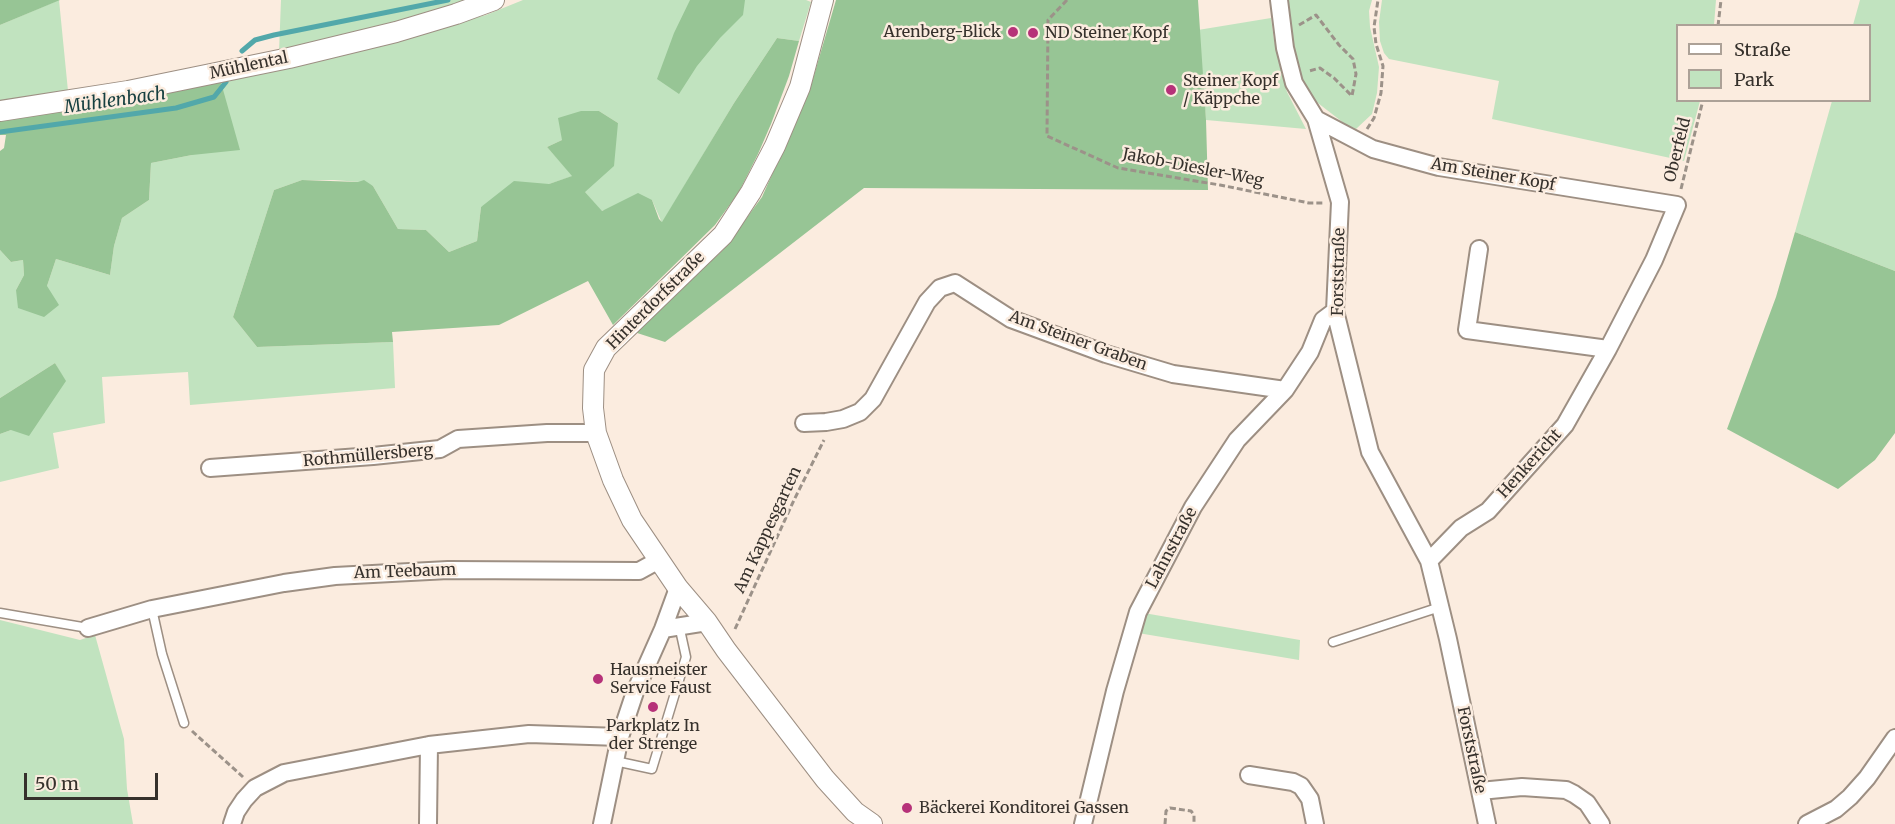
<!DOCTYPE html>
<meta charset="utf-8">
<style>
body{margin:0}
#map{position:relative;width:1895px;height:824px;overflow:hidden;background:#fbecdf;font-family:Merriweather,serif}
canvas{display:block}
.legend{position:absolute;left:1676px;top:24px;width:195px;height:78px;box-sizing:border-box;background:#fbecdf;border:2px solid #aca197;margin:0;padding:8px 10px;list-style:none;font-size:18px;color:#36312c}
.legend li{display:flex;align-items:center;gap:12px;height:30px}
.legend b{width:30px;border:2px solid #aca197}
.scale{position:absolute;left:24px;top:773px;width:134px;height:27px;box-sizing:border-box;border:3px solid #36312c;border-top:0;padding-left:8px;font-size:18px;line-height:21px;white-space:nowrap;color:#36312c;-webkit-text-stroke:4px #fbecdf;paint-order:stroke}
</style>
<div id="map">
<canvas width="1895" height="824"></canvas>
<ul class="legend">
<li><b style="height:8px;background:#fff"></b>Straße</li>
<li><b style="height:16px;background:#c1e3bf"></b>Park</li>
</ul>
<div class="scale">50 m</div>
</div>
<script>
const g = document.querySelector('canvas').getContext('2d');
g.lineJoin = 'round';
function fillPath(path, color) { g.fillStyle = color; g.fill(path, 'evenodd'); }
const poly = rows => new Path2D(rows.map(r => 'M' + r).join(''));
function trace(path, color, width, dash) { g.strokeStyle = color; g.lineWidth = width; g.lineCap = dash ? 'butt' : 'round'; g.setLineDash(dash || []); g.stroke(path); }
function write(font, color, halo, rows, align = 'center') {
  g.font = font + ' Merriweather,serif'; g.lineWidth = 5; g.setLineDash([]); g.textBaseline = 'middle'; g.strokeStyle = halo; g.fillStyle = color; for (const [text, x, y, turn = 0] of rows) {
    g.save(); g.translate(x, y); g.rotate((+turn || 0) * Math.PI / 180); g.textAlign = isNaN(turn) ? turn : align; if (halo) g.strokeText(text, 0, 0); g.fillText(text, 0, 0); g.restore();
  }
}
fillPath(poly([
 [59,0,68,91,0,102,0,25],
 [281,0,470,0,455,7,279,52],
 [523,0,806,0,811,2,799,41,777,38,734,103,662,223,652,200,601,211,584,191,591,185,618,123,599,111,581,111,562,140,547,147,573,176,481,207,477,241,449,252,426,230,398,229,373,186,359,182,334,180,302,180,274,190,233,317,257,347,393,342,395,388,190,405,188,372,102,377,105,423,53,433,59,468,0,482,0,434,11,430,65,381,55,363,0,398,0,250,11,262,23,260,24,275,16,290,47,286,56,259,110,275,114,246,122,218,149,200,151,163,192,155,220,79,428,31,486,15],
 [1288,0,1372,0,1369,11,1370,27,1379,67,1377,93,1372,114,1356,129,1345,124,1314,100,1304,84,1291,34],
 [1382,0,1716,0,1714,25,1678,26,1678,100,1700,101,1684,161,1492,119,1499,81,1389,59,1384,53,1380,41,1379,22],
 [1860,0,1895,0,1895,271,1795,232,1832,101,1870,100,1870,26,1853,25],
 [1271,18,1274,40,1287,92,1306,129,1206,120,1198,30],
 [1138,612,1300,640,1299,660,1132,632],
 [0,620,80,640,95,635,124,739,127,789,133,824,0,824]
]), '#c1e3bf');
fillPath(poly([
 [0,0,60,0,0,25],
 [690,0,745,0,743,15,720,38,697,66,679,94,657,79,674,33],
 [836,0,1198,0,1206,120,1208,190,864,188,665,342,634,332,723,250,762,197,810,89],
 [777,38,799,41,789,76,771,124,758,154,739,192,715,225,613,325,588,281,499,325,392,332,393,342,257,347,233,317,274,190,302,180,358,182,364,180,373,186,398,229,426,230,449,252,477,241,481,207,514,181,549,184,572,176,547,147,562,140,558,118,581,111,599,111,618,123,614,166,585,192,602,211,638,193,652,200,659,219,662,222,734,103],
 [220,79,240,150,192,155,151,163,149,200,122,218,114,246,110,275,56,259,47,286,59,305,44,317,18,308,16,290,24,275,23,260,11,262,0,250,0,151,4,148,6,135,0,135,0,116],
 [1795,232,1895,271,1895,433,1875,460,1838,489,1727,429,1776,297],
 [55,363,66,381,29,436,11,430,0,434,0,398]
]), '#97c595');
trace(poly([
 [242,51,255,40,274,35,448,0],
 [0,132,176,108,214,97,226,82]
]), '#52a8aa', 5);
const service = poly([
 [152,609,162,654,184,723],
 [0,613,88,628],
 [1333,642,1440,607],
 [615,761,652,769,686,657,679,625]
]);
const minor = poly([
 [1279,0,1285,48,1294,83,1316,119,1340,202,1335,311,1370,452,1429,561,1448,639,1487,824],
 [1316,119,1373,149,1439,167,1677,205,1654,260,1608,349,1565,425,1488,511,1461,528,1429,561],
 [1479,249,1467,330,1608,349],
 [804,423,826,422,843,419,860,412,873,399,927,302,940,288,955,283,1011,319,1106,354,1173,374,1285,390],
 [210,468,373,456,440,449,458,439,547,433,596,433],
 [88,628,152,609,284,583,335,576,448,570,639,571,659,560],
 [663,629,707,622],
 [1249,775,1293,782,1301,786,1310,799,1315,824],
 [1480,791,1522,787,1566,790,1574,794,1587,803,1601,824],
 [232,824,236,812,244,800,255,788,284,773,429,745,529,734,620,737],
 [428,824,429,745],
 [602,824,620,737,635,692,663,629,678,588],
 [1083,824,1115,691,1138,612,1193,507,1237,440,1285,390,1310,352,1323,320,1335,311],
 [1807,824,1836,809,1850,797,1867,778,1895,738]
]);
const tertiary = poly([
 [823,0,800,87,775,146,751,192,723,235,606,348,594,370,593,408,596,433,613,480,632,520,678,588,707,622,726,650,825,779,855,812,872,824],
 [0,111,128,91,289,58,396,32,456,14,494,0]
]);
trace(service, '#9d8f83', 11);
trace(minor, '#9d8f83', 20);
trace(tertiary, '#9d8f83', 22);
trace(poly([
 [1067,0,1048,20,1047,136,1118,168,1220,185,1309,203,1324,203],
 [1299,25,1316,15,1339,45,1353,59,1356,74,1352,96,1334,78,1320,68,1309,71],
 [1718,26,1721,0],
 [1367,129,1374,118,1381,93,1383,66,1376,44,1374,27,1378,0],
 [1681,189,1703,100],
 [735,629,794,500,824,440],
 [192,731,243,777],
 [1165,824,1166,811,1170,808,1191,811,1194,815,1194,824]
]), '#9c9289', 3, [6, 3]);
trace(service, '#fff', 8);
trace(minor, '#fff', 16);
trace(tertiary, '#fff', 20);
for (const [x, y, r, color] of [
 [1013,32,6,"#b63279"],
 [1033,33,6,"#b63279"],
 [1171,90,6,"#b63279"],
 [598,679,6,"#b63279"],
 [653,707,6,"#b63279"],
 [907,808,6,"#b63279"]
]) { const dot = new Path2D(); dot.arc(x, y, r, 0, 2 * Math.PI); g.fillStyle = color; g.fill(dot); trace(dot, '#fbecdf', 2); }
write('16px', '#36312c', '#fbecdf', [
 ["Arenberg-Blick",1001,32,"right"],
 ["ND Steiner Kopf",1045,33],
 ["Steiner Kopf",1183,81],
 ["/ Käppche",1183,99],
 ["Hausmeister",610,670],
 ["Service Faust",610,688],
 ["Parkplatz In",653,726,"center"],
 ["der Strenge",653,744,"center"],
 ["Bäckerei Konditorei Gassen",919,808]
], 'left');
write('16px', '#36312c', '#fbecdf', [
 ["Mühlental",249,66,-12],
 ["Oberfeld",1678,150,-76],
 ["Jakob-Diesler-Weg",1193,168,11],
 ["Am Steiner Kopf",1493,175,10],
 ["Forststraße",1339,272,-89],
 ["Hinterdorfstraße",656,301,-45],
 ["Am Steiner Graben",1078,341,20],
 ["Rothmüllersberg",368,456,-5],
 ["Henkericht",1530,464,-48],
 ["Am Kappesgarten",768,530,-65],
 ["Lahnstraße",1172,548,-62],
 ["Am Teebaum",405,572,-2],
 ["Forststraße",1471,750,78]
]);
write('italic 18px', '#163f40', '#fbecdf', [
 ["Mühlenbach",115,101,-8]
]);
</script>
